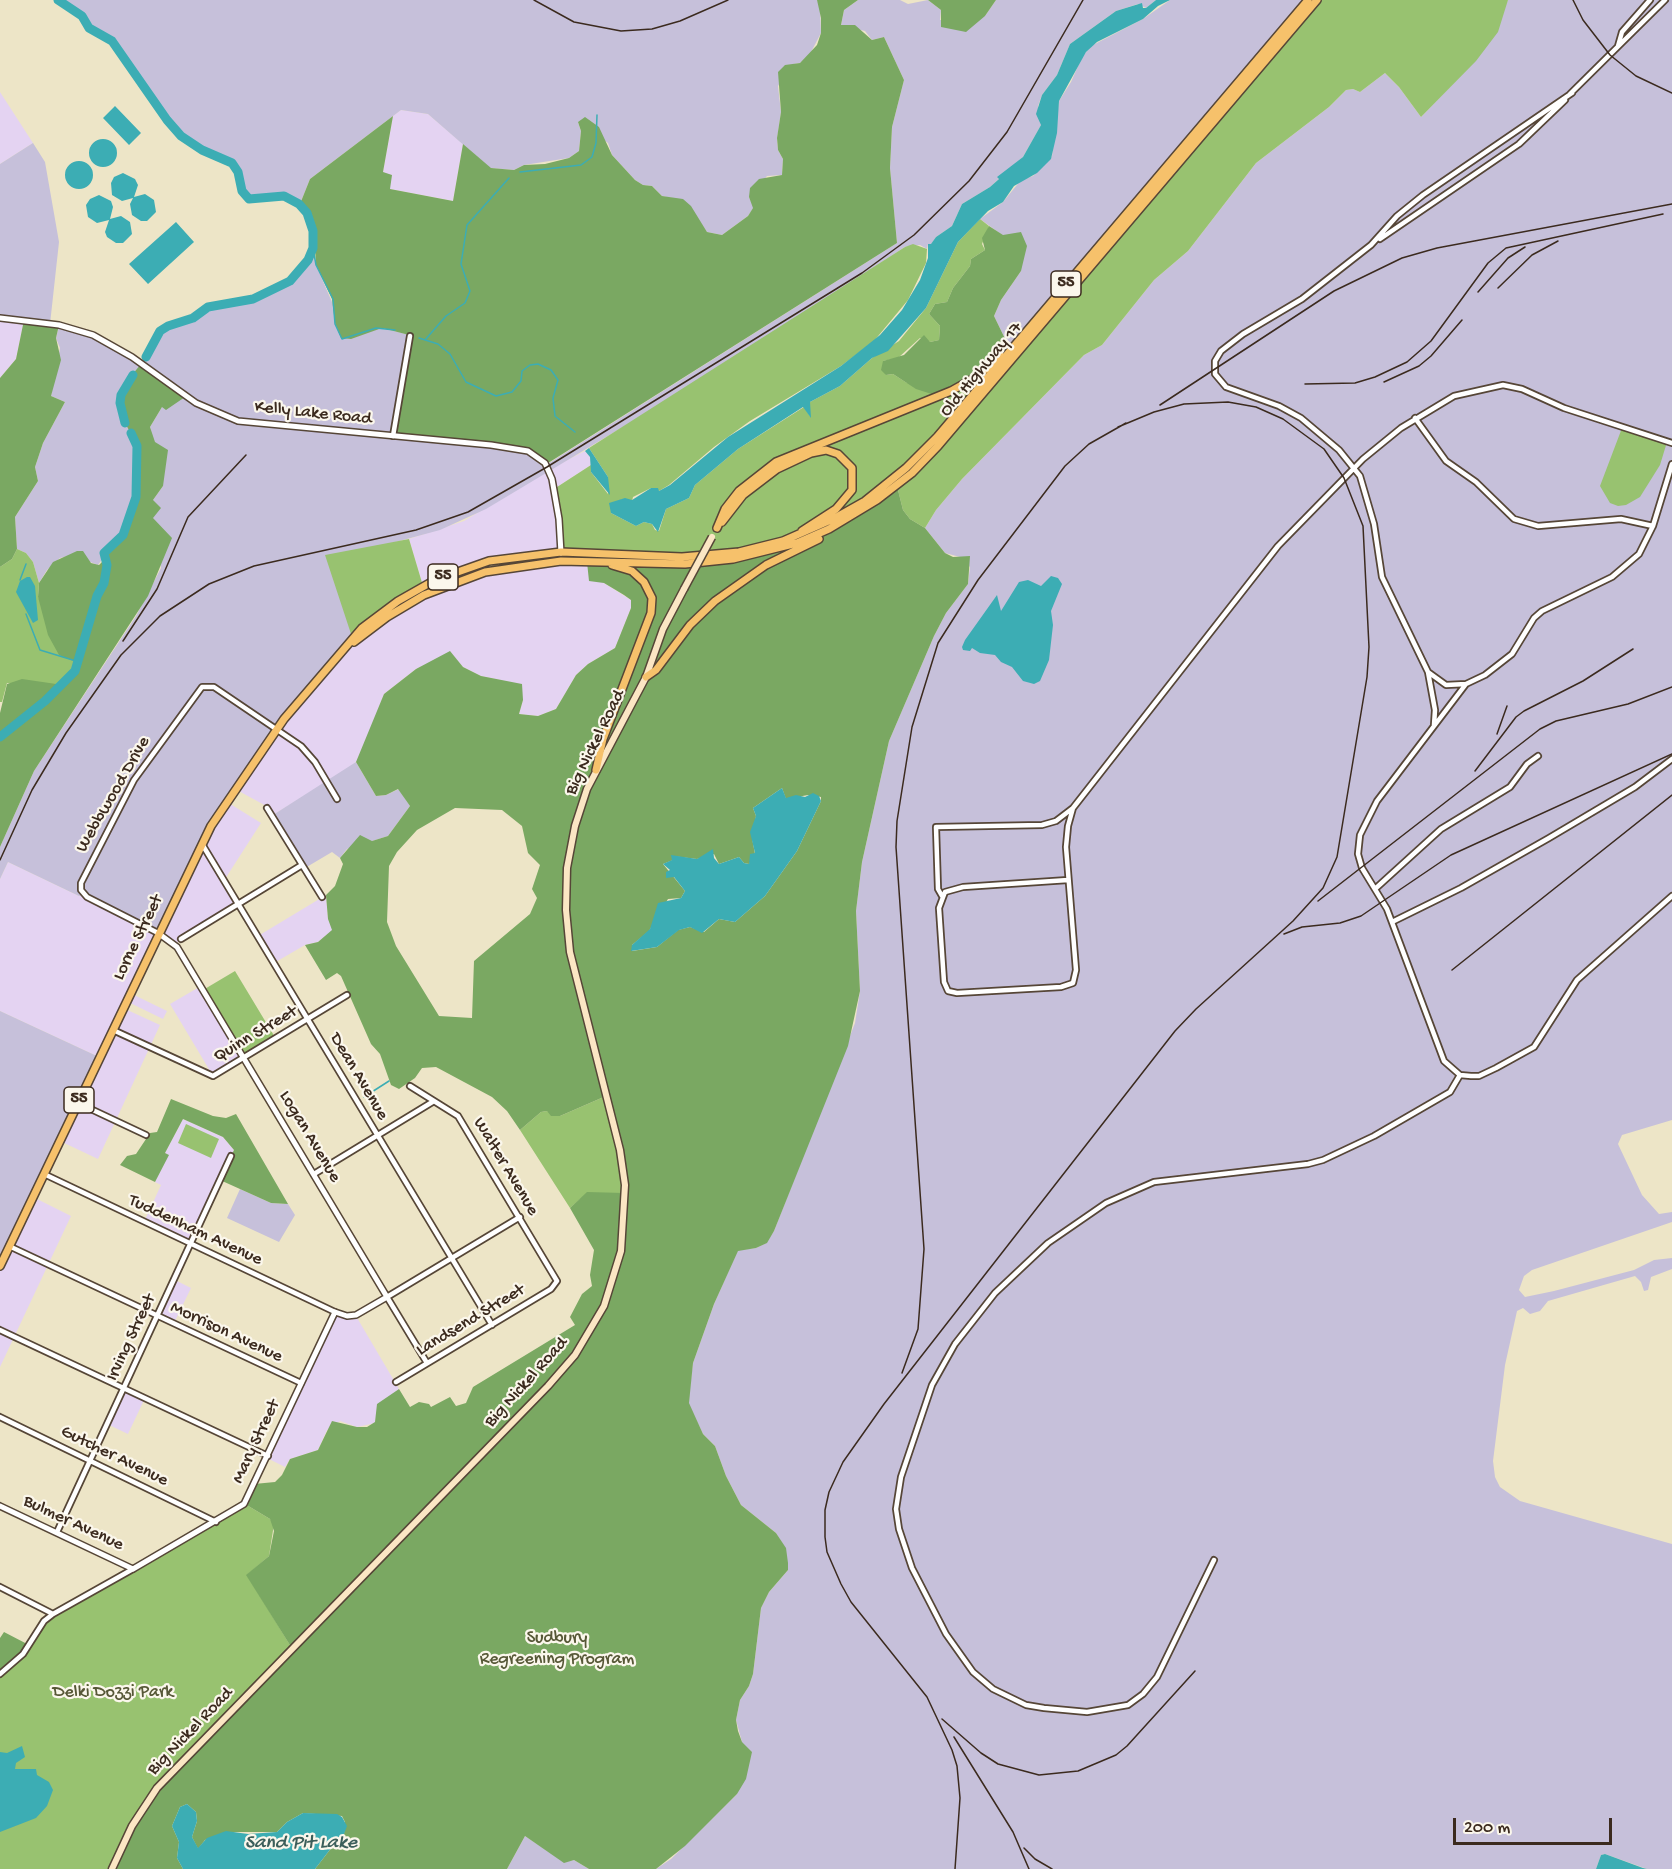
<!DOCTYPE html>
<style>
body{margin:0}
#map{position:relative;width:1672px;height:1869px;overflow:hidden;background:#ede5c7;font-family:"Gochi Hand",sans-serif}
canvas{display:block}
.scale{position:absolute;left:1453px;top:1818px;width:159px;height:27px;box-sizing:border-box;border:3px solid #3b2a1e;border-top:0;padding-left:8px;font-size:18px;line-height:21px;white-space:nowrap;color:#3b2a1e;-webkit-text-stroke:4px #fbf7ec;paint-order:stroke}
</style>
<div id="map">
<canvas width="1672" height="1869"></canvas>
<div class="scale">200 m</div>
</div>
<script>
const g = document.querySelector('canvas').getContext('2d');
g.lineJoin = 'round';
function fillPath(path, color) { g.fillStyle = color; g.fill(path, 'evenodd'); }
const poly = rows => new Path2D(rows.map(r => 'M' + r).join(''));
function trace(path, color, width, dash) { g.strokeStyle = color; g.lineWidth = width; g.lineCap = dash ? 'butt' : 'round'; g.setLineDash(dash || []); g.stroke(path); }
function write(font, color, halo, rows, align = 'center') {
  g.font = font + ' "Gochi Hand",sans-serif'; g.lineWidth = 4.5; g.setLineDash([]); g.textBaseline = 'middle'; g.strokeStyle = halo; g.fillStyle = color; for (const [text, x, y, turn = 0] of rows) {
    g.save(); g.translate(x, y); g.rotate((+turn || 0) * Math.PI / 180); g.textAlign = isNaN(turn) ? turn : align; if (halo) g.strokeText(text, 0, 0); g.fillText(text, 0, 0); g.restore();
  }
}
fillPath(poly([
 [0,92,33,143,0,164],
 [401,110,428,114,463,144,453,201,390,189,383,172,393,116],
 [0,318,24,320,16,359,0,378],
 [585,451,590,457,591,465,554,489,561,552,514,555,423,586,409,539,464,521,548,470],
 [587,562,604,583,631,600,631,608,615,648,588,664,576,675,556,709,538,716,519,714,523,700,509,682,481,676,463,667,454,657,432,662,416,669,384,694,359,759,347,770,273,815,268,807,235,789,258,754,347,648,424,595,500,569],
 [227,802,261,823,225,879,240,904,175,944,159,933,130,993,167,1011,163,1019,126,1001,123,1008,160,1025,98,1159,60,1141,99,1057,0,1011,0,879,8,862,79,896,84,894,159,932],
 [326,895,328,919,333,930,318,942,305,945,274,963,258,936],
 [201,986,245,1058,213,1076,170,1004],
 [183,1119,223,1137,234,1150,191,1244,144,1222,161,1185,155,1182,168,1155,165,1153],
 [33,1197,71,1216,0,1367,0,1268],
 [175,1280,191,1288,174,1323,158,1316],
 [336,1312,356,1316,399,1389,378,1408,375,1423,357,1427,340,1421,327,1430,318,1450,290,1459,285,1467,267,1458],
 [123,1388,145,1398,128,1434,107,1424]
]), '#e4d3f2');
fillPath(poly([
 [59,0,817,0,820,6,821,33,810,54,800,63,794,64,778,86,781,112,777,139,778,150,783,159,782,175,767,176,749,197,754,207,748,216,722,235,707,232,696,216,672,198,662,196,652,186,643,185,635,180,612,155,608,143,578,122,581,131,579,151,569,158,524,165,514,170,490,168,428,114,401,110,310,179,300,204,284,196,249,198,242,191,238,172,233,163,202,150,181,135,167,120,112,40,89,28,82,16],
 [858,0,900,0,908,4,928,0,941,10,940,20,985,16,996,0,1156,0,1146,8,1138,4,1116,11,1070,44,1057,75,1042,95,1038,106,1041,125,1023,157,990,187,962,204,952,226,936,237,931,245,928,244,927,249,920,245,905,247,683,391,486,509,440,530,370,549,353,640,303,695,211,826,159,933,84,894,79,896,8,862,0,879,0,847,34,771,136,616,161,568,153,518,153,500,163,486,150,427,162,407,133,376,121,395,138,446,139,471,137,497,123,535,115,541,98,565,72,555,60,558,47,570,39,583,33,562,26,553,17,549,15,517,38,481,35,467,43,443,65,402,51,396,60,348,56,338,59,325,93,335,141,364,161,331,193,318,208,307,266,295,298,275,313,249,316,265,335,309,368,331,382,328,410,335,522,449,546,465,897,243,890,168,892,127,904,80,884,37,872,40,865,31,841,25,844,10],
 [1170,0,1307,0,1010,349,994,316,1001,300,1021,271,1017,235,1002,235,980,219,1003,202,1021,180,1033,176,1052,156,1059,101,1071,82,1082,57,1091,46,1143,19],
 [1508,0,1672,0,1672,1120,1622,1135,1618,1144,1642,1195,1659,1214,1672,1212,1672,1222,1532,1270,1524,1276,1519,1290,1525,1297,1554,1291,1634,1270,1654,1260,1672,1258,1672,1269,1651,1277,1648,1290,1644,1291,1641,1282,1635,1276,1548,1301,1540,1311,1530,1314,1523,1308,1517,1311,1505,1365,1493,1461,1495,1477,1500,1487,1520,1501,1672,1544,1672,1869,1647,1869,1605,1854,1601,1855,1596,1869,656,1869,671,1859,737,1794,742,1742,736,1720,740,1700,749,1686,753,1674,761,1608,769,1592,788,1570,785,1548,776,1533,741,1505,726,1476,715,1446,703,1434,688,1403,693,1363,714,1304,738,1250,756,1248,766,1243,774,1231,855,1023,860,991,856,911,862,862,889,741,934,636,946,613,968,584,970,567,960,557,945,553,925,528,936,510,962,479,1084,355,1102,345,1154,280,1188,251,1256,163,1329,107,1346,90,1353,89,1360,92,1385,73,1399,87,1421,117,1475,61],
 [33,143,45,162,59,242,50,324,0,318,0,164],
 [356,762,376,796,386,795,399,789,410,806,388,836,347,849,340,858,332,852,305,868,273,815],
 [0,1011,99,1057,0,1268],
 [240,1189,271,1203,288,1204,295,1215,279,1242,227,1218],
 [525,1836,564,1862,574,1860,589,1869,507,1869]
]), '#c6c0da');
fillPath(poly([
 [1317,0,1508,0,1498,32,1476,61,1421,117,1399,87,1385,73,1360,92,1353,89,1346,90,1329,107,1256,163,1188,251,1154,280,1102,345,1084,355,962,479,936,510,925,528,910,519,903,510,897,486,912,473],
 [980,219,989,226,982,244,985,250,971,259,970,266,953,288,947,302,935,304,929,314,940,326,939,340,930,342,920,338,898,358,883,361,886,375,893,374,907,383,1007,353,937,436,865,500,783,540,711,555,561,552,554,489,591,465,591,472,608,494,608,477,589,448,905,247,913,244,927,249,926,263,908,300,874,341,841,366,750,421,714,447,669,485,659,491,651,488,633,497,632,501,623,499,616,502,611,513,636,526,644,522,652,524,655,530,659,531,666,509,689,498,695,485,738,449,804,407,810,416,810,402,840,386,872,358,899,341,926,308,958,242],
 [1622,428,1667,442,1660,465,1640,497,1626,505,1618,506,1610,503,1600,486],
 [409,539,423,586,408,595,353,640,325,555],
 [17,549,26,553,33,562,39,583,38,597,76,662,75,671,63,685,7,683,2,702,0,702,0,567,12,559],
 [235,971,276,1039,245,1058,203,990],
 [606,1096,622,1164,625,1193,580,1199,570,1208,520,1130,541,1112,547,1111,560,1116],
 [186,1124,219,1139,211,1158,178,1143],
 [245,1504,270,1519,274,1524,269,1556,247,1575,293,1650,111,1869,0,1869,0,1675,8,1668,53,1615]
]), '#98c270');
fillPath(poly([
 [817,0,858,0,844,10,841,25,855,25,872,40,884,37,904,80,892,127,890,168,897,243,545,465,528,451,392,437,409,335,382,328,351,339,341,338,335,323,332,299,316,265,314,231,307,213,300,204,310,179,393,116,383,172,392,175,390,189,453,201,463,144,491,168,514,170,524,165,545,164,569,158,579,151,581,131,578,122,585,117,599,127,612,155,635,180,643,185,652,186,662,196,683,199,691,206,707,232,722,235,748,216,753,208,749,197,750,188,759,179,782,175,783,159,778,150,777,138,781,112,778,72,785,65,800,63,817,45,821,33,821,18],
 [928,0,996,0,985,16,966,32,941,27,941,10],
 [989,226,1003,235,1021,232,1027,246,1021,271,1001,300,994,316,1010,349,941,397,916,389,893,374,886,375,881,370,883,361,904,355,924,335,930,342,939,340,940,326,929,314,935,304,947,302,953,288,970,266,971,259,985,250,982,238],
 [24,320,59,325,56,338,61,360,51,396,65,402,43,443,35,467,38,481,15,517,17,549,12,559,0,567,0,378,16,359],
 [141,364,185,397,166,410,162,407,150,427,155,442,168,450,163,486,153,500,161,508,153,518,172,538,148,596,34,771,0,847,0,713,7,684,22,679,63,685,75,671,76,662,59,655,48,635,38,597,39,583,53,562,77,551,83,551,91,563,99,565,106,558,105,554,123,535,137,497,139,471,138,446,125,423,120,403,127,381],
 [897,486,903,510,910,519,925,528,945,553,953,557,970,556,968,584,946,613,934,636,889,741,862,862,856,911,860,991,848,1046,774,1231,767,1243,756,1248,738,1251,714,1304,693,1363,689,1403,703,1434,715,1446,726,1476,741,1505,776,1533,786,1548,788,1563,788,1570,769,1592,761,1608,753,1674,749,1686,740,1700,736,1720,738,1731,742,1742,752,1752,746,1779,737,1794,685,1846,656,1869,589,1869,574,1860,564,1863,525,1836,507,1869,315,1869,332,1847,334,1840,344,1834,345,1822,342,1816,303,1813,287,1822,277,1832,229,1832,205,1840,198,1849,192,1837,197,1821,196,1812,187,1804,180,1807,172,1826,179,1842,177,1858,183,1869,111,1869,149,1798,293,1650,246,1575,269,1556,274,1531,270,1519,245,1504,254,1484,275,1482,282,1475,290,1459,318,1450,332,1421,357,1427,367,1427,375,1422,377,1404,399,1389,410,1407,419,1402,429,1404,431,1407,450,1397,456,1406,466,1403,473,1387,575,1325,570,1317,582,1294,592,1286,590,1275,594,1250,570,1208,587,1192,624,1193,606,1096,560,1116,551,1116,547,1111,541,1112,520,1130,507,1111,492,1097,436,1067,422,1068,415,1078,399,1089,391,1085,380,1054,371,1044,341,976,337,973,326,980,305,945,318,942,332,930,328,919,326,895,335,886,343,864,340,858,360,835,372,841,388,836,410,806,398,789,386,795,376,796,356,762,384,694,416,669,450,651,463,667,481,676,522,684,523,700,519,714,538,716,556,709,576,675,588,664,615,648,631,608,631,600,624,595,604,583,589,581,587,562,685,565,797,544],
 [782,788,786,799,808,795,821,797,821,801,797,851,765,896,735,922,719,919,704,932,690,927,678,930,657,947,632,951,632,945,649,931,668,899,681,898,685,891,663,864,673,860,672,856,697,859,714,854,719,864,739,857,744,863,749,864,755,854,752,838,756,816,753,808],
 [455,808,502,810,522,826,528,853,540,865,532,889,537,898,530,914,474,961,472,1018,439,1016,396,946,387,922,389,866,397,852,417,830],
 [171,1099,213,1116,226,1118,236,1114,288,1204,271,1203,220,1180,234,1150,223,1137,183,1119,165,1153,169,1155,155,1182,120,1165,127,1156,136,1154,150,1133,157,1132],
 [4,1632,29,1645,0,1674,0,1638]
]), '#7aa862');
fillPath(poly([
 [1156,0,1179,0,1170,0,1158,6,1143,19,1097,42,1086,52,1059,101,1057,133,1051,159,1037,173,1014,186,1003,202,988,211,958,242,926,308,888,351,872,358,840,386,810,402,811,418,803,407,738,449,695,485,689,498,666,509,658,532,652,524,644,522,636,526,611,513,609,503,625,498,632,500,651,488,658,488,659,491,670,485,728,437,841,366,880,335,902,310,920,280,928,258,928,244,931,244,936,237,952,226,962,204,990,187,999,179,997,177,1023,157,1041,125,1036,114,1042,95,1057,75,1070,44,1116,11,1142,3,1143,8,1146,8],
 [115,106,141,133,129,145,103,118],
 '89 153a14 14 0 1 1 28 0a14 14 0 1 1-28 0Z',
 '65 175a14 14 0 1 1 28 0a14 14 0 1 1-28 0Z',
 [123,173,135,179,138,185,134,197,145,194,154,200,156,212,147,221,141,221,132,215,130,204,133,198,122,201,112,195,111,183,114,177],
 [99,195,111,201,113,207,110,219,121,216,130,222,132,234,123,243,116,243,107,237,105,232,109,220,97,223,88,217,86,205,90,199],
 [176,222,194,242,148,284,129,264],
 [589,448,608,477,610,495,591,472,590,457,585,451],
 [1051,576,1058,578,1062,584,1051,611,1053,625,1049,660,1040,681,1034,684,1023,681,1012,667,1001,662,995,655,980,653,972,648,970,651,963,650,962,647,965,640,997,595,1001,611,1019,582,1028,580,1041,586],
 [27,577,30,577,35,586,38,620,33,623,16,592,20,581],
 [782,788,786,798,796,795,805,797,813,793,819,796,821,801,797,851,765,896,735,922,719,919,702,933,690,927,679,930,657,947,631,951,632,945,650,929,658,903,681,898,685,891,674,877,666,878,666,872,670,870,663,864,672,860,671,855,697,859,713,849,714,858,719,864,739,857,744,863,749,864,750,854,755,853,750,832,756,816,753,808],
 [22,1746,25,1757,16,1763,15,1769,36,1769,37,1775,49,1782,53,1790,47,1806,36,1818,0,1832,0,1752,7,1753],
 [187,1804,196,1812,197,1821,192,1837,198,1848,207,1838,226,1831,248,1834,277,1832,287,1822,303,1813,337,1814,342,1817,347,1826,344,1834,334,1841,332,1847,315,1869,183,1869,177,1858,179,1842,172,1826,180,1807],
 [1605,1854,1643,1868,1647,1869,1596,1869,1601,1855]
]), '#3cadb4');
trace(poly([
 [520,172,581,165,592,157,596,143,597,115],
 [313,248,316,265,333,299,335,324,342,339,376,328,395,330],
 [419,338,438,344,450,354,466,382,496,396,512,392,521,381,522,371,530,365,538,364,551,370,558,380,553,398,555,416,575,432],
 [425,340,446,316,465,303,470,291,461,264,467,225,509,178],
 [20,580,26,564],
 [26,614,40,650,76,661],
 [364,1097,389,1081]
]), '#3cadb4', 1.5);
trace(poly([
 [58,0,82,16,89,28,112,41,167,120,181,136,202,150,232,163,238,172,242,191,249,199,284,196,299,204,307,213,313,231,313,248,308,260,290,281,253,299,208,307,193,318,168,326,160,331,146,357],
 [125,423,120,403,121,395,133,375],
 [0,737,45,701,75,671,97,596,104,583,107,565,104,553,123,535,136,497,137,446,131,433]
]), '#3cadb4', 9);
const minor = poly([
 [1618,46,1622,32,1650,0],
 [1570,94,1665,0],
 [1380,239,1519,144,1565,100],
 [1415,418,1446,461,1476,482,1514,519,1538,526,1621,519,1653,526],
 [393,436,410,336],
 [1672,464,1653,526,1639,554,1612,577,1542,611,1534,618,1512,654,1485,675,1466,684,1377,801,1360,835,1358,854,1362,868,1387,909,1444,1061,1460,1075,1471,1076,1479,1076,1496,1068,1534,1047,1577,980,1672,896],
 [1428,672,1446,685,1466,684],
 [1434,725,1435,710,1428,672,1382,577,1374,524,1360,476,1339,450,1301,418,1279,406,1226,387,1215,374,1215,361,1221,351,1243,334,1302,299,1371,245,1397,216,1423,195,1572,93],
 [267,808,322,897],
 [202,844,492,1325],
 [1068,880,963,887,945,892,939,908,944,982,948,991,957,993,1061,987,1073,983,1076,970,1066,847,1068,826,1073,808,1278,546,1363,459,1401,428,1454,396,1503,385,1522,389,1564,408,1672,443],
 [1375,889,1441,829,1510,787,1527,764,1538,756],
 [942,896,938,889,936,827,1042,825,1056,821,1073,808],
 [1392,922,1461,888,1549,838,1635,787,1672,759],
 [158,933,87,897,81,890,81,883,134,780,202,687,214,687,301,746,315,762,337,799],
 [181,939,302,865],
 [113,1030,213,1076,347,995],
 [78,1103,146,1135],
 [44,1174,335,1312],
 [314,1174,434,1101],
 [9,1246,301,1383],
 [0,1330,268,1456],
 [427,1363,387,1297,520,1217],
 [396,1382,551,1289,557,1281,458,1116,410,1086],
 [0,1417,216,1522],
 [57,1532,231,1156],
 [1214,1560,1157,1677,1143,1694,1128,1705,1087,1712,1044,1708,1026,1705,993,1689,973,1672,946,1634,912,1568,899,1529,896,1509,901,1477,932,1385,955,1344,995,1293,1048,1243,1106,1203,1154,1182,1308,1164,1323,1160,1374,1136,1450,1092,1460,1075],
 [0,1587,53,1614],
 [0,1674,23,1654,44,1621,53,1614,133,1569]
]);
const tertiary = poly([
 [0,318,59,325,93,335,132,357,196,403,238,421,491,445,528,451,545,463,552,479,559,519,561,553],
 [0,1506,133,1569,244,1504,335,1312,347,1316,356,1315,387,1297,177,947,158,933]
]);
const secondary = poly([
 [112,1869,132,1826,157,1788,548,1386,575,1355,604,1306,621,1251,625,1185,620,1150,570,952,566,910,567,868,575,826,587,789,646,677,663,629,684,589]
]);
const primary = poly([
 [722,522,743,495,777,469,811,453,826,450,838,454,852,468,852,490,836,509,802,531],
 [717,528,725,509,739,491,776,462,951,391,976,377,1001,356],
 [354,642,387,617,424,595,485,572,561,561,685,564,733,559,797,543,829,529,877,500,912,473,938,446,1317,0],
 [646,677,656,670,690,625,715,601,766,565,819,539],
 [596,770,603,739,651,613,652,598,644,582,632,571,612,565],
 [0,1266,211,826,284,719,362,628,398,601,435,580,489,561,561,552,682,557,739,552,783,541,833,519,865,501,906,468,937,437,1308,0]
]);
trace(minor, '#564637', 8);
trace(tertiary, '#564637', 8);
trace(secondary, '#564637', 9);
trace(primary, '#564637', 10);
trace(minor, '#fff', 4.5);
trace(tertiary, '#fff', 5);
trace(secondary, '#fbe6c4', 6);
trace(primary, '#f6c16b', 7);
trace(poly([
 [534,0,574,22,621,31,652,29,680,21,728,0],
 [1573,0,1583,20,1610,55,1636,76,1672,93],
 [1498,288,1532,255,1558,241],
 [1478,292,1508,258,1525,247],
 [1384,382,1419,366,1431,356,1462,320],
 [1305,384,1355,383,1375,377,1407,362,1431,341,1488,263,1506,248,1663,214],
 [1160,405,1334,291,1402,258,1437,248,1672,204],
 [123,641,157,589,188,517,246,455],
 [1497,734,1507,706],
 [1475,771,1516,717,1524,711,1583,681,1633,649],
 [0,860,32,790,66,733,121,655,160,616,209,584,254,566,416,530,468,512,547,467,862,273,914,235,969,181,1007,132,1083,0],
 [1318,901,1540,729,1556,721,1628,704,1672,687],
 [1284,934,1302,927,1340,923,1361,916,1451,855,1672,754],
 [1452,970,1672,795],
 [902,1373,918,1329,924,1249,896,847,897,821,912,727,938,643,978,580,1065,466,1089,444,1126,423],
 [942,1719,981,1753,998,1764,1039,1775,1078,1771,1116,1755,1127,1746,1195,1671],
 [954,1737,1013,1832,1029,1869],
 [1024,1848,1035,1859,1052,1869],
 [955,1869,960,1798,957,1766,952,1750,927,1697,851,1602,841,1584,827,1552,825,1537,825,1510,829,1492,843,1462,884,1404,1175,1031,1196,1009,1293,921,1323,888,1337,857,1367,677,1369,647,1363,526,1344,478,1324,449,1283,419,1256,407,1228,402,1184,404,1154,412,1118,427]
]), '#3b2a1e', 1.5);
const secondaryBridge = poly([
 [684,589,712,537]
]);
trace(secondaryBridge, '#564637', 9, []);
trace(secondaryBridge, '#fbe6c4', 6);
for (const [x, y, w] of [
 [1066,284,30],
 [443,577,30],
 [79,1100,30]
]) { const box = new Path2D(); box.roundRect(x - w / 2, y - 13, w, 26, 4.5); g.fillStyle = '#fbf7ec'; g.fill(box); trace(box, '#3b2a1e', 1.5); }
write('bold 16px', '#3b2a1e', null, [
 ["55",1066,284],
 ["55",443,577],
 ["55",79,1100]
]);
write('18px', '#3b2a1e', '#fbf7ec', [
 ["Old Highway 17",982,370,-50],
 ["Kelly Lake Road",313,414,6],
 ["Big Nickel Road",596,743,-64],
 ["Webbwood Drive",114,795,-60],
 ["Lorne Street",139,938,-64],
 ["Quinn Street",256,1035,-31],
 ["Dean Avenue",358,1077,59],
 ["Logan Avenue",309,1137,59],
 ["Walter Avenue",505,1167,59],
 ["Tuddenham Avenue",195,1231,25],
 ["Landsend Street",471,1321,-31],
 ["Morrison Avenue",226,1333,25],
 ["Irving Street",132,1338,-65],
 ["Big Nickel Road",527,1383,-48],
 ["Mary Street",257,1442,-65],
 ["Gutcher Avenue",114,1457,26],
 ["Bulmer Avenue",73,1524,25],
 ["Big Nickel Road",191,1732,-46]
]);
write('18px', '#575837', '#fbf7ec', [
 ["Sudbury",557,1639],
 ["Regreening Program",557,1660],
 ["Delki Dozzi Park",113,1693]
]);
write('italic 20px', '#3b5e5a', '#fbf7ec', [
 ["Sand Pit Lake",301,1844]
]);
</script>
